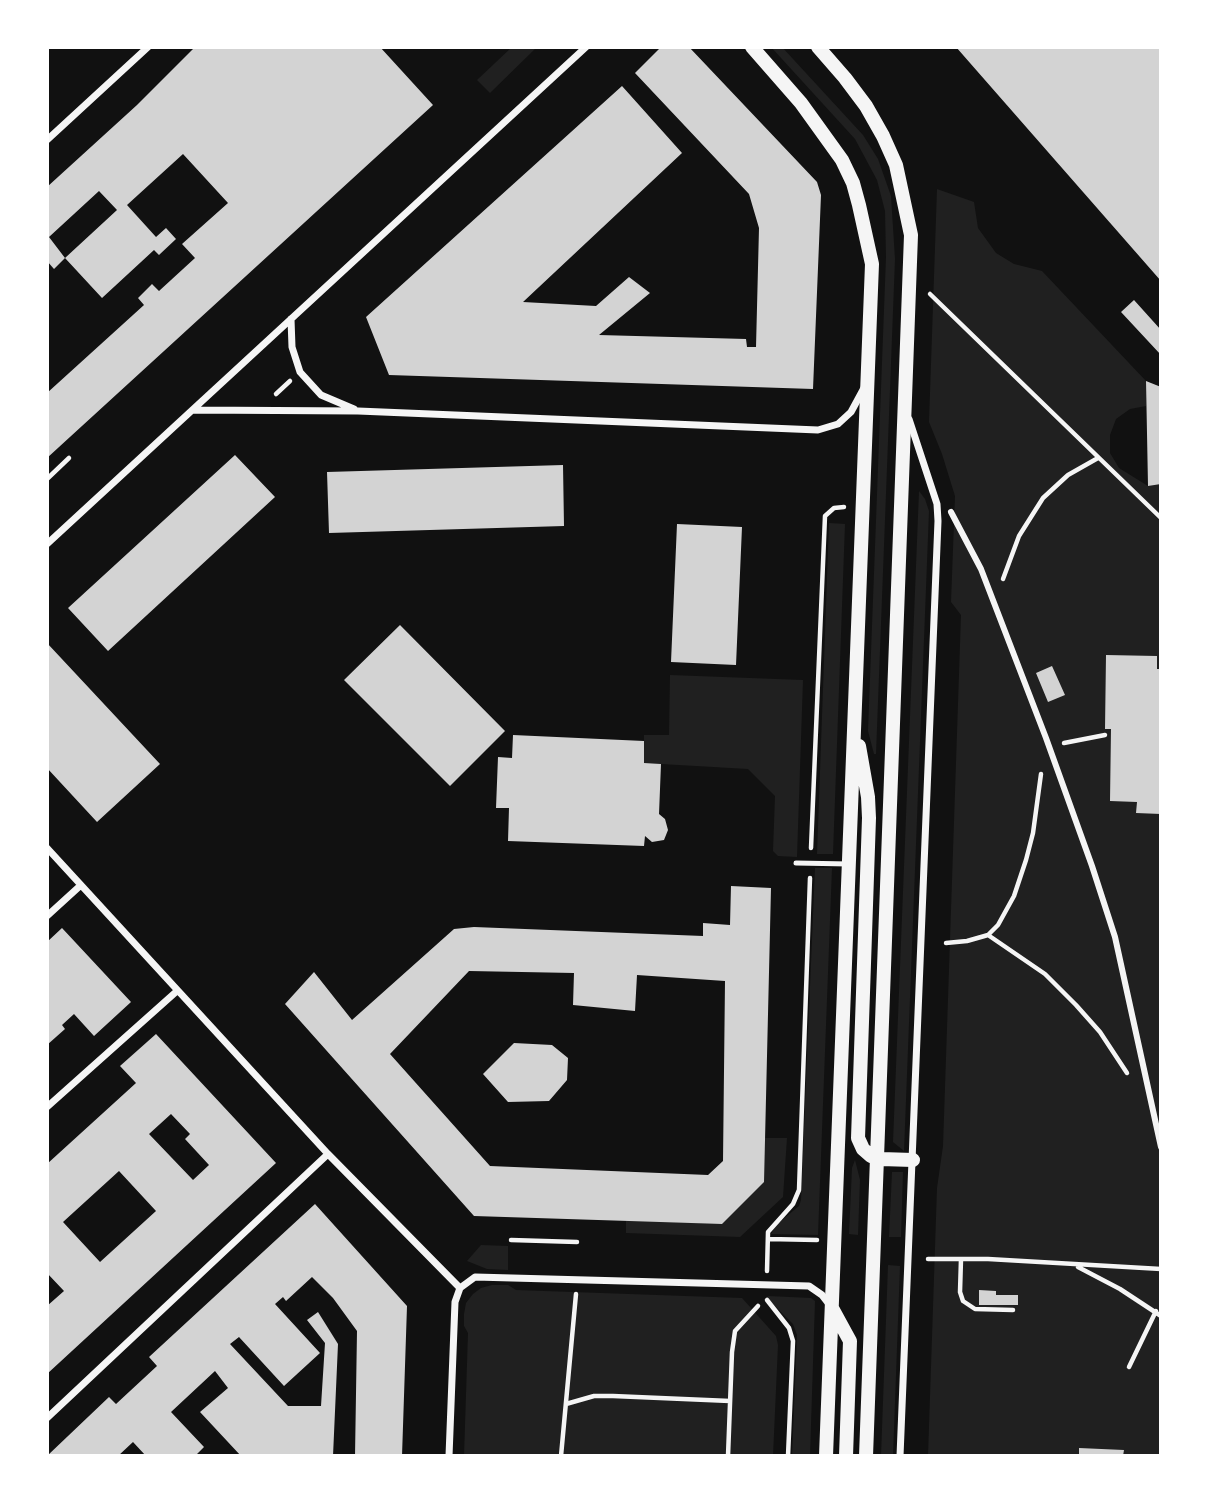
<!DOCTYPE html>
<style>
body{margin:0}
#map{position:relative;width:1208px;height:1503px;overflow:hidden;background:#111;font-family:"Golos Text",sans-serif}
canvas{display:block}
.frame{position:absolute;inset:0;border:49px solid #fff;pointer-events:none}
</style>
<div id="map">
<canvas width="1208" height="1503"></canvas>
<div class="frame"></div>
</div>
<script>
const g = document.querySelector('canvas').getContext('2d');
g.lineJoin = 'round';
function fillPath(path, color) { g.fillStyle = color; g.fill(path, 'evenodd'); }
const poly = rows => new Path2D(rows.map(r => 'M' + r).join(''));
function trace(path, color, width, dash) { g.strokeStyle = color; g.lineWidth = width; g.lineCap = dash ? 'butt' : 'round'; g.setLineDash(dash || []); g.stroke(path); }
fillPath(poly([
 [512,47,537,47,490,93,477,80],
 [771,47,782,47,863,135,878,159,891,196,895,259,876,754,874,754,868,731,886,257,885,211,877,180,855,139],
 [937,189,974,202,978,228,996,253,1014,264,1042,271,1146,381,1146,406,1130,409,1116,419,1110,435,1110,453,1119,468,1148,486,1161,484,1161,1456,928,1456,937,1188,943,1146,961,615,951,602,955,496,942,454,929,422],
 [919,491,925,499,929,511,904,1151,893,1142],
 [829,523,845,524,833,854,817,854],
 [670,675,803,680,797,857,778,856,773,851,775,796,748,769,644,763,644,735,669,735],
 [815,868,832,868,818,1235,771,1234,776,1225,799,1206,801,1200],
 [765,1138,787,1138,783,1197,740,1237,626,1233,626,1220,722,1224],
 [855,1160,860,1180,858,1235,849,1234,852,1168],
 [892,1172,903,1172,901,1237,889,1237],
 [481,1245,508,1246,508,1270,487,1269,467,1261],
 [888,1265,900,1266,893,1456,881,1456],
 [492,1285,508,1285,516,1290,742,1298,776,1336,778,1345,773,1456,464,1456,468,1333,464,1326,464,1314,466,1303,473,1294,481,1288],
 [768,1296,811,1298,815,1301,810,1456,792,1456,797,1335,793,1324,768,1299]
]), '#202020');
fillPath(poly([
 [195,47,380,47,433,105,47,458,47,393,144,305,138,298,152,284,159,291,195,258,182,244,228,203,183,154,127,205,156,237,166,228,176,239,159,255,154,250,102,298,65,258,117,210,99,191,49,237,65,258,54,269,47,261,47,187,137,105],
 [661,47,689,47,817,182,821,195,813,389,389,375,366,317,622,86,682,153,523,302,596,306,629,277,650,293,599,335,746,339,747,347,756,347,759,228,749,194,635,73],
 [956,47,1161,47,1161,281],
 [1134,300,1161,330,1161,355,1121,312],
 [1146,381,1161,387,1161,484,1148,486],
 [235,455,275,497,108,651,68,608],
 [563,465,564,526,329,533,327,472],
 [677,524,742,527,736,665,671,662],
 [400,625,505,731,450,786,344,680],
 [47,643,160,764,97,822,47,768],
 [1106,655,1157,656,1157,669,1161,669,1161,814,1136,813,1137,802,1110,801,1111,729,1105,729],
 [1052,666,1065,695,1048,702,1036,673],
 [513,735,644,741,644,763,661,764,659,814,665,819,668,830,664,840,652,842,645,836,644,846,508,841,509,808,496,808,498,757,512,758],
 [731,886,771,888,764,1182,722,1224,474,1216,285,1004,314,972,352,1020,454,929,474,927,703,936,703,923,730,925],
 [469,971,574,973,573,1005,635,1011,637,975,725,981,723,1161,708,1175,490,1166,390,1054],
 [62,928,131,1002,94,1036,74,1014,62,1025,65,1029,47,1045,47,942],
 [156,1034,276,1163,47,1374,47,1306,64,1291,47,1273,47,1164,136,1083,120,1066],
 [171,1114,190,1134,185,1139,209,1165,193,1180,149,1134],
 [119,1171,156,1211,100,1262,63,1222],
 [514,1043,552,1045,568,1058,567,1080,549,1101,508,1102,483,1074],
 [315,1204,407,1306,402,1456,355,1456,357,1331,333,1298,312,1277,286,1301,283,1297,275,1304,320,1353,284,1386,239,1337,230,1344,288,1406,321,1406,325,1343,307,1320,318,1312,338,1344,333,1456,241,1456,200,1412,228,1388,215,1371,171,1412,204,1447,195,1456,146,1456,133,1442,118,1456,47,1456,109,1397,116,1404,157,1366,149,1357],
 [979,1290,996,1291,996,1295,1018,1295,1018,1305,979,1305],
 [1079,1448,1124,1450,1123,1456,1079,1456]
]), '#d3d3d3');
trace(poly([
 [930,294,1161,518],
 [276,394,290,381],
 [47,479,69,458],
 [1003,579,1019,536,1043,498,1068,475,1098,458],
 [1064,743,1105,735],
 [811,848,825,516,834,508,844,507],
 [988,935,1045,974,1076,1005,1100,1032,1127,1073],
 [946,943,967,941,988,935,998,925,1014,896,1026,860,1033,833,1041,774],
 [768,1239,817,1240],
 [511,1240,577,1242],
 [928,1259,988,1259,1161,1269],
 [961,1259,960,1292,963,1301,975,1309,1013,1310],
 [1078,1267,1120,1289,1161,1316],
 [767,1271,768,1232,793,1204,799,1190,810,878],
 [767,1300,789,1328,793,1341,788,1456],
 [1129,1367,1156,1311],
 [566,1404,594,1396,613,1396,730,1401],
 [561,1456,576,1294],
 [728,1456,732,1352,735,1331,758,1306]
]), '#f5f5f5', 4.5);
trace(poly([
 [796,863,849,864]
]), '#f5f5f5', 5);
trace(poly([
 [951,512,981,569,1046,738,1092,866,1115,937,1161,1147]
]), '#f5f5f5', 6);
trace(poly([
 [47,140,148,47],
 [291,319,292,347,300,372,321,395,354,409],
 [193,410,358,411,818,430,838,424,851,412,864,388],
 [47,544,586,47],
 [47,848,328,1154,460,1288],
 [47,916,81,885],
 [47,1107,177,991],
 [47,1418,328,1154],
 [449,1456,455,1302,460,1288,475,1277,809,1286,822,1295,829,1304],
 [900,1456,938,521,937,504,909,419]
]), '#f5f5f5', 7);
trace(poly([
 [752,47,801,103,842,160,853,183,859,205,872,264,826,1456],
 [818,47,845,78,866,106,883,136,896,165,911,235,866,1456],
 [859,746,868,797,869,818,858,1138,863,1149,871,1156,881,1159,913,1160],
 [832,1308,850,1341,846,1456]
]), '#f5f5f5', 14);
</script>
